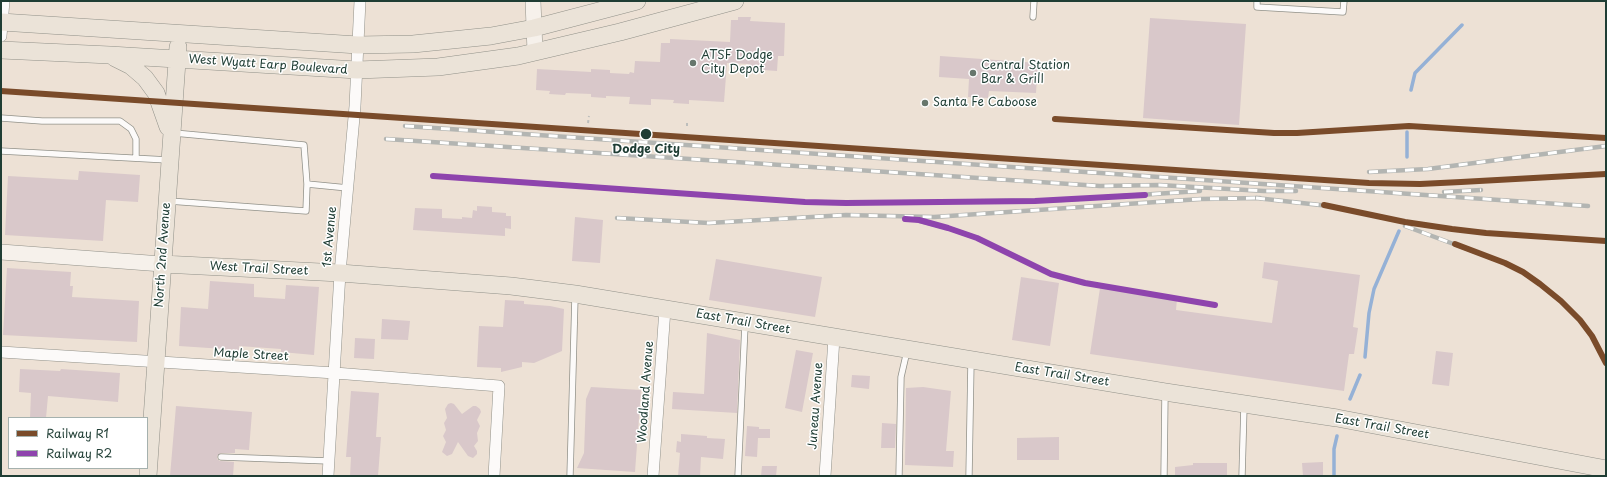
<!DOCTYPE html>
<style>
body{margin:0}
#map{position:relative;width:1607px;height:477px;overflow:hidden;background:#ede1d5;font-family:"Playpen Sans",sans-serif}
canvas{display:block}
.frame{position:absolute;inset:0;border:2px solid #1f3d34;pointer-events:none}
.legend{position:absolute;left:8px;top:417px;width:140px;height:52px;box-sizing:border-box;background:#fff;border:1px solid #a5b1ae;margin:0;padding:5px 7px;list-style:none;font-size:12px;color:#1f3d34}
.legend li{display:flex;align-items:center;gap:8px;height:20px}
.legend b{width:20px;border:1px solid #a5b1ae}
</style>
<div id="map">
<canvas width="1607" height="477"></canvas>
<div class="frame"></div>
<ul class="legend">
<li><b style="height:5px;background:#7a4b2a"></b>Railway R1</li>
<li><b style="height:5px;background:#8e44ad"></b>Railway R2</li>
</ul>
</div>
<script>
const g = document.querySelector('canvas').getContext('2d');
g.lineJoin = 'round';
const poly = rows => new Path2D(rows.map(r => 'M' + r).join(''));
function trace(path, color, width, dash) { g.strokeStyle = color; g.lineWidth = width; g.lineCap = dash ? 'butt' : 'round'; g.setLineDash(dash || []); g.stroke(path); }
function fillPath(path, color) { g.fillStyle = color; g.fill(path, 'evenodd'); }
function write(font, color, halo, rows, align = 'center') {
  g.font = font + ' "Playpen Sans",sans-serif'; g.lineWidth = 3; g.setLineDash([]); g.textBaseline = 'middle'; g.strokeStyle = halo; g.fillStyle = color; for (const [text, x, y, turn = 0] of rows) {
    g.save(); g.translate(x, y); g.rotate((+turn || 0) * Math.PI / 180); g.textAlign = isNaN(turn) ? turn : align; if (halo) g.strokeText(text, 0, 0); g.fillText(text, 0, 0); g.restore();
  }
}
trace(poly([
 [1411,90,1415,73,1462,25],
 [1407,132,1407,157],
 [1365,357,1369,313,1374,289,1399,231],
 [1350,399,1360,375],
 [1334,476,1334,449,1337,436]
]), '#95b1d6', 3.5);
fillPath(poly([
 [738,17,751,17,750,21,785,23,784,56,778,56,777,71,749,69,749,64,727,63,724,102,689,100,689,104,673,103,674,100,651,99,651,105,629,104,630,97,606,96,606,98,591,97,591,94,566,93,565,95,549,94,550,91,536,90,537,69,591,72,591,69,610,70,610,73,629,74,630,72,634,73,635,61,660,62,661,43,670,43,670,39,730,42,731,20,738,20],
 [1150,18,1246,24,1239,125,1143,118],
 [940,56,1038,63,1036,93,989,91,988,98,968,97,969,79,939,77],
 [79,171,140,175,138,202,106,200,103,241,5,235,8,176,78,180],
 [477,206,492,207,492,212,506,213,506,216,511,216,511,229,505,228,505,236,413,230,415,208,442,209,442,218,462,219,462,217,472,218,473,210,477,211],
 [575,217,603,220,600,263,572,261],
 [716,259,822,277,815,317,709,300],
 [1264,262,1360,275,1353,327,1358,328,1354,354,1349,354,1344,391,1090,354,1100,288,1177,299,1176,310,1272,323,1278,281,1262,278],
 [7,268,71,272,70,286,73,286,72,297,139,301,137,342,3,335],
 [1021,277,1059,283,1050,346,1012,340],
 [210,281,254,284,254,297,285,299,286,285,319,287,314,355,281,352,281,349,239,346,239,350,179,346,181,307,208,309],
 [505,300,524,301,524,304,550,306,564,309,562,351,534,363,522,362,522,367,501,372,501,368,477,367,479,326,503,327],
 [382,319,410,321,408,340,381,339],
 [707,333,740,340,737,413,672,409,673,392,704,394],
 [355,338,375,339,374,359,354,358],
 [796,350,813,353,802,412,785,408],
 [1436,351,1453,353,1449,386,1432,384],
 [20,369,60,371,61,369,120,373,118,402,48,396,46,418,30,418,31,393,19,392],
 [852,375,870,376,869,389,851,387],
 [591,387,641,390,635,472,577,468,584,453,586,399],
 [923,387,951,391,946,451,954,451,953,467,905,465,906,388],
 [351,391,379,393,376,437,381,437,378,476,350,476,351,457,346,457],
 [451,403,454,404,462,414,473,406,476,406,480,409,481,412,477,420,480,426,477,433,478,441,474,446,477,451,477,454,473,458,468,456,458,442,452,454,447,456,442,452,446,442,443,436,446,430,444,423,447,418,445,409,448,404],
 [176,406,252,412,249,450,235,449,235,453,221,453,217,456,217,459,220,461,234,462,233,476,170,476],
 [882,423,896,424,895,448,881,448],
 [747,426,759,427,759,429,770,429,770,438,758,438,757,457,745,456],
 [681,434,707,436,707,438,725,439,723,459,701,457,700,476,678,476,680,453,676,452,677,441,681,442],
 [1059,437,1059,460,1017,460,1017,438],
 [1323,462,1323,476,1303,476,1302,463],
 [1193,463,1227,463,1227,476,1175,476,1175,467,1193,465],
 [762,466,777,466,776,476,761,476]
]), '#d9c8ca');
const lane = poly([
 [1257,1,1257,7,1343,12,1344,1],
 [1033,17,1034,1],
 [1,118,42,121,120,121,131,129,136,139,136,158],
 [174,133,304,145,307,184,348,188],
 [1,151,168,160],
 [169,201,306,211,307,184],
 [221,457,329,461],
 [969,475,971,362],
 [570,476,575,297],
 [738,476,745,325],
 [899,476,901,377,907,351],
 [1164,476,1165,394],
 [1242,476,1244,406]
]);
const street = poly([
 [1,36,4,1],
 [1,352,335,373,499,386,494,476],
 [328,476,340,273,355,106,360,1],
 [653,476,665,309],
 [825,476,834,338]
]);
const secondary = poly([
 [533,1,535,52],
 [1,252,162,264]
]);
const primary = poly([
 [1,22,358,45,413,44,491,36,534,28,637,1],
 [1,50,110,55,357,70,438,67,518,56,620,32,735,1],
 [115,58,131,66,145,78,156,93,168,127],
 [162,264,340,273,511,286,575,294,1165,392,1337,418,1606,469],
 [148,476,178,47]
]);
trace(lane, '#919189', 7);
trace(street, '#919189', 12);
trace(secondary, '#919189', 16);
trace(primary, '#919189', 18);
trace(poly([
 [588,123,589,116],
 [687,123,687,129]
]), '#bdbebc', 2, [3, 3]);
trace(lane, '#fcfaf9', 5.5);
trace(street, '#fcfaf9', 11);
trace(secondary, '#f6f1eb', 15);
trace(primary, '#ebe3d8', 17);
const rail = poly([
 [1055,119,1274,133,1297,133,1409,126,1606,138],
 [405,126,1588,206],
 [386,139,1100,186,1159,185,1264,191,1296,191],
 [1369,172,1428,169,1606,146],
 [433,176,805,202,846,203,1062,200,1200,191],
 [1444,192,1481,190],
 [1256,198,1329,206,1405,222,1452,229,1486,233,1606,241],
 [617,218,709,223,846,215,934,217,1201,199,1260,198],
 [916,220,948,228,977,238,1051,274,1085,283,1215,305],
 [1405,226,1505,263,1523,272,1540,284,1561,301,1580,320,1592,336,1606,363]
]);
trace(rail, '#b3b5b2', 4.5);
trace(rail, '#fff', 3, [9]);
trace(poly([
 [1,91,1369,183,1420,184,1461,182,1606,174],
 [1055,119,1274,133,1297,133,1409,126,1606,138],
 [1324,205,1405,222,1452,229,1486,233,1606,241],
 [1455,244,1505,263,1523,272,1540,284,1561,301,1580,320,1592,336,1606,363]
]), '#7a4b2a', 6);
trace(poly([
 [433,176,805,202,846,203,1035,201,1145,195],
 [905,219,919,220,948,228,977,238,1051,274,1085,283,1215,305]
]), '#8e44ad', 6);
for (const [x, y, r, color] of [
 [693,63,4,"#67766c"],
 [973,73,4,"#67766c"],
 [925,103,4,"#67766c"],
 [646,134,6,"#1f3d34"]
]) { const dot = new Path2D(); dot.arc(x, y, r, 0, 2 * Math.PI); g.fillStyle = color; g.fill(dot); trace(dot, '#fff', 1.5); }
write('12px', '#1f3d34', '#fff', [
 ["ATSF Dodge",701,56],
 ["City Depot",701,70],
 ["Central Station",981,66],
 ["Bar & Grill",981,80],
 ["Santa Fe Caboose",933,103]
], 'left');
write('12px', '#1f3d34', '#fff', [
 ["West Wyatt Earp Boulevard",268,65,4],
 ["1st Avenue",330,237,-85],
 ["North 2nd Avenue",163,255,-86],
 ["West Trail Street",259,269,3],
 ["East Trail Street",743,322,10],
 ["Maple Street",251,355,3],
 ["East Trail Street",1062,375,9],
 ["Woodland Avenue",646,392,-86],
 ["Juneau Avenue",816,406,-86],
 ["East Trail Street",1382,427,10]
]);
write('bold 12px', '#1f3d34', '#fff', [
 ["Dodge City",646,150]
]);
</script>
